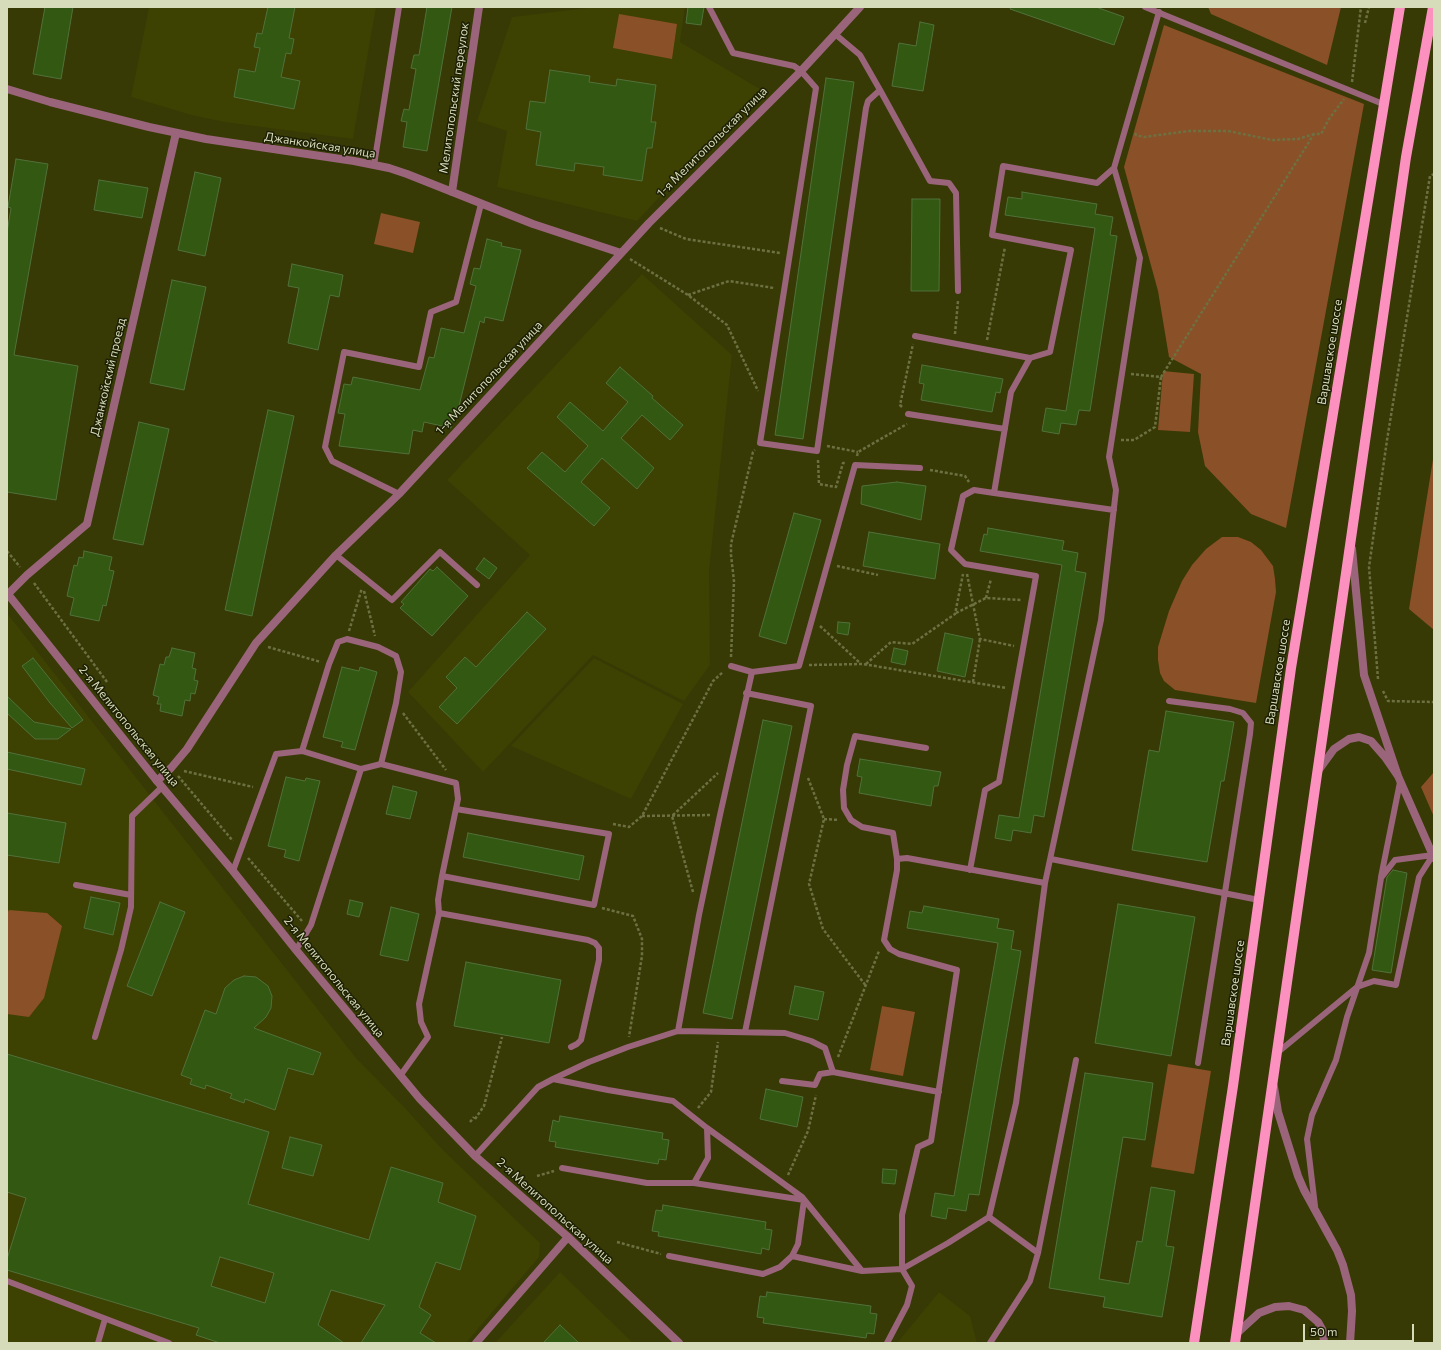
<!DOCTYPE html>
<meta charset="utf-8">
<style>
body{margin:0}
#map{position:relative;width:1441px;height:1350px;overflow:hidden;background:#373a05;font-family:Commissioner,sans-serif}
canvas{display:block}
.frame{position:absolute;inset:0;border:8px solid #d6dbb9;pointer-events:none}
.scale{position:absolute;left:1303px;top:1324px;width:111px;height:18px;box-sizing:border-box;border:2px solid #d6dbb9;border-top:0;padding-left:5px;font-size:12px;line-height:14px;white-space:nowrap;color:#d6dbb9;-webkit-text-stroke:3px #1e2005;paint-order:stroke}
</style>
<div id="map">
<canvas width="1441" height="1350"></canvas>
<div class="frame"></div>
<div class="scale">50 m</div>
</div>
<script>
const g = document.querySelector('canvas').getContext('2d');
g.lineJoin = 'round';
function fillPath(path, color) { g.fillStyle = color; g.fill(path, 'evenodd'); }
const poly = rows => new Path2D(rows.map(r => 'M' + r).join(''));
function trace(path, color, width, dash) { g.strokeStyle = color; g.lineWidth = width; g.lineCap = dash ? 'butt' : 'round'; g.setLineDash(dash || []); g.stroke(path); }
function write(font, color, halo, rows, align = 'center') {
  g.font = font + ' Commissioner,sans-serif'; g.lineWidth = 3; g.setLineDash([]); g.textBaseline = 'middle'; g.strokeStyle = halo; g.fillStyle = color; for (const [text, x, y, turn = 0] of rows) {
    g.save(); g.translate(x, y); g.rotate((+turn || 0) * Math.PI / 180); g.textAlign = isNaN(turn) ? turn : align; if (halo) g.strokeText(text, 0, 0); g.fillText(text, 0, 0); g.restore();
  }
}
fillPath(poly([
 [149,7,376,7,353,139,224,122,191,115,131,97],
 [595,7,685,7,680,42,760,89,637,221,497,187,507,131,477,121,512,17],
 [642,274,732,355,709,571,710,665,684,701,593,655,483,772,408,692,530,555,447,480],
 [7,613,356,1058,406,1109,441,1148,540,1243,539,1257,466,1343,7,1343],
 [594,658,683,704,631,799,511,746],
 [560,1272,633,1343,495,1343],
 [939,1292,970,1316,977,1343,897,1343]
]), '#3d4101');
fillPath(poly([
 [1208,7,1341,7,1327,65,1211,14],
 [619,14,677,24,672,59,613,48],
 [1164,25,1364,104,1286,528,1251,514,1205,466,1198,432,1201,374,1169,357,1158,291,1124,167],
 [381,213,420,222,413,253,374,244],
 [1163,371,1194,374,1190,432,1158,430],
 [1434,453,1434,630,1409,609],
 [1222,537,1238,537,1251,542,1261,550,1273,566,1275,579,1276,592,1256,703,1175,690,1164,681,1160,673,1158,660,1158,647,1169,611,1182,581,1192,565,1206,549],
 [1434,772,1434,817,1421,787],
 [9,910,47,913,62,926,44,998,29,1017,7,1014,7,913],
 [882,1006,915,1012,903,1076,870,1070],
 [1168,1064,1211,1071,1194,1174,1151,1167]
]), '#8a5027');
const building = poly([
 [45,7,73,7,61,79,33,74,45,7],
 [268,7,295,7,289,38,294,39,291,54,286,53,281,77,300,81,294,109,234,97,239,69,255,72,260,48,254,47,257,33,262,34,268,7],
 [427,7,452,7,427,151,403,147,407,122,401,121,404,109,409,110,416,69,411,68,414,55,419,55,427,7],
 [688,7,704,7,701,25,686,23,688,7],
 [1011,7,1096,7,1124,17,1114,45,1010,9,1011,7],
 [920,22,934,25,923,91,892,86,899,43,916,46,920,22],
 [550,70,590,76,589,82,616,86,617,79,656,85,651,122,656,122,652,148,647,148,642,181,603,175,604,167,575,163,574,171,536,165,541,132,526,129,530,101,545,103,550,70],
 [826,78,854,82,803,439,775,435,826,78],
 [16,159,48,164,14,355,78,366,56,500,7,492,7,233,11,208,8,207,16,159],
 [195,172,221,178,205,256,178,250,195,172],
 [99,180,148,188,142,218,94,210,99,180],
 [1022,192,1097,204,1095,214,1113,217,1110,235,1117,236,1090,411,1079,410,1076,425,1061,423,1059,434,1042,431,1046,408,1066,411,1095,228,1005,215,1008,197,1022,199,1022,192],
 [912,199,940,199,939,291,911,291,912,199],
 [487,239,502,243,501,246,521,250,503,321,485,317,484,323,480,321,458,410,454,410,451,428,424,422,422,432,413,430,409,454,339,446,345,414,338,413,344,384,351,385,353,377,420,390,429,357,434,358,441,328,464,333,476,286,470,284,474,268,480,269,487,239],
 [292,264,343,275,339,297,330,295,318,350,288,343,299,288,288,286,292,264],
 [172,280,206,287,184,390,150,383,172,280],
 [922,365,1003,379,1000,393,996,392,992,412,921,400,924,384,919,383,922,365],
 [620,367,653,396,652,398,683,425,670,440,642,415,621,438,654,468,637,489,602,458,581,482,610,508,594,526,527,468,542,452,565,472,588,446,557,417,570,402,603,431,628,402,606,383,620,367],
 [268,410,294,416,252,616,225,610,268,410],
 [139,422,169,429,143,545,113,539,139,422],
 [897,482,926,486,921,520,861,504,862,486,897,482],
 [794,513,821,520,786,644,759,636,794,513],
 [988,528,1064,541,1062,550,1078,553,1075,571,1086,573,1044,817,1034,815,1031,833,1013,830,1011,841,995,838,999,815,1019,818,1062,565,980,551,984,534,987,535,988,528],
 [869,532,940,544,935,579,863,566,869,532],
 [84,551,112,557,109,570,114,571,106,606,103,605,99,621,70,615,74,598,67,596,74,565,77,566,79,557,83,558,84,551],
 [484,558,497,568,489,579,476,569,484,558],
 [437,567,468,596,432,636,400,608,404,604,401,602,422,578,430,569,433,571,437,567],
 [527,612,546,629,457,724,439,707,457,688,446,677,465,657,476,667,527,612],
 [838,622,850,623,848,635,837,633,838,622],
 [945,633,973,639,965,677,937,671,945,633],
 [172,648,195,653,192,668,196,669,194,680,198,681,195,694,191,693,190,701,185,700,182,716,160,711,161,704,157,704,159,697,153,695,160,664,164,665,166,657,169,657,172,648],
 [894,648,908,651,905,665,891,662,894,648],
 [33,658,83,720,72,728,50,703,22,666,33,658],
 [342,667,359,671,360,667,377,672,355,750,341,747,343,742,323,737,342,667],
 [7,696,34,722,71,729,58,739,35,739,7,713,7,696],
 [1166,711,1234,722,1224,781,1221,781,1207,862,1132,850,1149,750,1159,752,1166,711],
 [763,720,792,726,732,1019,703,1013,763,720],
 [7,752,85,769,81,785,7,769,7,752],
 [860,759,941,772,938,786,934,786,931,806,859,793,862,777,857,776,860,759],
 [286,777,305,781,306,778,320,781,299,861,284,857,286,850,268,846,286,777],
 [393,786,417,792,410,819,386,814,393,786],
 [7,813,66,823,59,863,7,855,7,813],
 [468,833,584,856,579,880,463,857,468,833],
 [1393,870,1407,873,1391,973,1372,970,1387,877,1393,870],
 [91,897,120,903,113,935,84,928,91,897],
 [350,900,363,903,359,917,347,914,350,900],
 [160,902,185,912,152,996,127,986,160,902],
 [1118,904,1195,917,1171,1056,1095,1043,1118,904],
 [924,906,999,919,997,928,1014,931,1011,949,1021,951,979,1195,969,1194,966,1211,948,1208,946,1219,931,1216,935,1193,954,1196,998,943,907,928,910,911,922,913,924,906],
 [391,907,419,914,408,961,380,955,391,907],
 [466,962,561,980,549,1043,454,1026,466,962],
 [244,976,256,977,268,986,272,996,271,1008,266,1017,254,1028,321,1053,313,1075,288,1068,275,1110,245,1099,244,1103,230,1098,232,1094,206,1085,205,1089,190,1084,192,1079,181,1075,205,1010,216,1014,225,988,234,980,244,976],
 [795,986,824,992,818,1020,789,1014,795,986],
 [7,1054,269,1132,248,1204,369,1240,391,1167,443,1183,438,1202,476,1216,460,1270,436,1262,419,1307,431,1315,420,1333,436,1343,361,1343,385,1305,331,1290,318,1325,344,1343,220,1343,196,1335,199,1328,7,1270,7,1259,26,1198,7,1192,7,1054],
 [220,1257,274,1273,265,1303,211,1286,220,1257],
 [1085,1073,1153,1083,1145,1140,1123,1137,1099,1279,1129,1284,1137,1241,1142,1242,1151,1187,1175,1191,1166,1246,1174,1247,1162,1317,1103,1307,1105,1297,1049,1288,1085,1073],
 [766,1089,803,1097,797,1127,760,1119,766,1089],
 [560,1116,663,1133,662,1139,669,1140,666,1160,659,1159,658,1164,555,1147,556,1142,549,1141,553,1120,559,1122,560,1116],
 [290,1137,322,1145,313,1176,282,1168,290,1137],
 [883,1169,897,1170,895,1184,882,1183,883,1169],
 [663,1205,766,1222,765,1229,772,1230,769,1250,762,1248,761,1254,658,1236,659,1232,652,1231,656,1210,662,1211,663,1205],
 [767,1292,871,1306,870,1313,877,1314,874,1334,867,1333,866,1338,763,1323,764,1318,757,1317,760,1296,766,1297,767,1292],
 [560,1325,579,1343,543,1343,560,1325]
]);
fillPath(building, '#335812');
trace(building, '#51713b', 1);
trace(poly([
 [1365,23,1369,7],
 [1352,82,1361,7],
 [1135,133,1136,135,1144,137,1189,131,1228,131,1272,140,1298,139,1314,134],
 [660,228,686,239,780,253],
 [630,259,688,295,727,325,758,391],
 [688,295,729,281,774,288],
 [955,334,958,301],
 [987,340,1005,247],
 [1131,374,1161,377,1314,134,1321,134,1329,119,1344,99],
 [902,407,900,405,913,344],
 [1121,440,1134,440,1155,427,1161,377],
 [827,446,858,452],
 [857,456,858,452,907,424],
 [818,460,819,484,836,487,843,463,846,463],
 [930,470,965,476,969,482],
 [7,551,20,567],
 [837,566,878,575],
 [967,574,980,639,1014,646],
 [34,583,107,682],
 [364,591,375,636],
 [986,598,991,579],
 [956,613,986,598,1021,600],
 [820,626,860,663],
 [349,631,362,588],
 [268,647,321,662],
 [731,657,734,581,731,555,731,544,753,452,755,450],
 [866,664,891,642,912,644,955,614,963,574],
 [809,665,863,664,1006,688],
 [1378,679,1369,567,1387,440,1430,176,1434,174],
 [973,682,980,639],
 [1383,691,1388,701,1434,702],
 [403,713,446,770],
 [184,771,253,787],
 [178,776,233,841],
 [808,778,824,819,809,884,823,929,866,986],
 [642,816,711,815],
 [824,819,839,820],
 [613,824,629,827,642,816,713,681,723,672],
 [248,858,302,921],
 [693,892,672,816,718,773],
 [602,908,633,916,642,939,642,956,629,1037],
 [838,1057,879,951],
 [698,1108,711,1092,718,1042],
 [475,1119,484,1106,502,1037],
 [470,1122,474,1117],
 [788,1175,808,1131,816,1095],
 [537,1176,554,1171],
 [617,1242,661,1254]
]), '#6d7142', 2.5, [3, 2]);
trace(poly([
 [709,7,733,53,794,66,801,71,816,88,760,443,817,451,866,108,868,101,880,90,860,55,835,34],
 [1145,7,1383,104],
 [880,90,930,181,949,183,956,193,958,291],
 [374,165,399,7],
 [915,336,1030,358],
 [908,414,1005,429],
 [399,494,332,461,325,447,344,352,419,367,431,312,456,302,481,204],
 [1114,510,994,493,1011,392,1030,358,1050,352,1071,250,992,235,1003,166,1097,183,1114,168],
 [336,555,392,600,440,552,477,585],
 [752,672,799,666,855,465,920,468],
 [1169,701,1230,709,1243,713,1251,723,1250,734,1198,1063],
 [381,764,361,769,302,751,329,664,338,642,347,639,378,647,396,656,401,672,396,703,381,764,456,783,458,799,442,876,438,900,439,913,419,1004,421,1022,428,1037,400,1076],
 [897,859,893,833,862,827,851,820,844,808,843,790,847,765,855,736,926,748],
 [1051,859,1259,900],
 [970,870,985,790,999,782,1036,576,965,564,951,550,963,496,974,490,994,493],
 [233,871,276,754,302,751],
 [442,876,594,905,609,834,456,809],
 [1381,877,1400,782],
 [76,885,131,895],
 [439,913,588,940,595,943,599,948,599,960,581,1040,577,1044,571,1047],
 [296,950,311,925,361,769],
 [678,1031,699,915,720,815,752,672,731,666],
 [745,1032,811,706,746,693],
 [95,1037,121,950,131,907,132,816,162,787],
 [1277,1053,1357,987,1374,981,1396,985,1419,877,1433,855],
 [553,1079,589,1062,628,1047,678,1031,785,1033,811,1041,825,1048,833,1072,939,1092],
 [782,1081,815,1085,820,1074,833,1072],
 [475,1156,538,1087,553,1079,608,1090,673,1101,707,1128,802,1197,862,1271,902,1269,948,1243,989,1217,1016,1103,1045,883,1101,620,1116,490,1109,457,1140,258,1114,168,1159,12],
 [562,1168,647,1183,694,1183,708,1158,707,1128],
 [1315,1206,1307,1139,1312,1115,1336,1060,1347,1017,1369,953,1381,878,1395,860,1433,855],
 [989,1217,1038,1253],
 [669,1256,763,1274,780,1267,792,1256,798,1244,804,1200,694,1183],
 [792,1256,862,1271],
 [7,1281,169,1343],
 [98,1343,105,1319],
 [887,1343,907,1305,912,1286,902,1269,902,1215,918,1147,931,1141,957,970,899,954,890,949,884,940,897,870,897,859,907,858,1045,883],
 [990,1343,1030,1281,1038,1253,1076,1060]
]), '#9a657b', 6);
trace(poly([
 [7,89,50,102,149,127,206,139,354,161,389,168,407,174,533,224,621,253],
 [452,192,479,7],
 [1352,549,1364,675,1398,776],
 [8,594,27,575,87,524,176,133],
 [1318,771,1334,749,1349,739,1359,737,1371,741,1385,757,1398,776,1434,858],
 [157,781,171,768,187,749,256,643,336,555,399,494,649,223,801,71,860,7],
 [476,1343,568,1237]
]), '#9a657b', 8);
trace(poly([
 [7,593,157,781,233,871,296,950,420,1099,475,1156,568,1237,679,1343],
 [1274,1087,1278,1112,1298,1176,1304,1190,1337,1250,1343,1265,1351,1295,1352,1311,1350,1343],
 [1236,1334,1259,1313,1275,1307,1289,1306,1304,1310,1318,1322,1323,1331,1324,1343]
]), '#9a657b', 8);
trace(poly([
 [1194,1343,1233,1086,1291,668,1400,7],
 [1235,1343,1406,157,1433,7]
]), '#fc90bf', 10);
write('12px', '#d6dbb9', '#1e2005', [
 ["Мелитопольский переулок",454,98,-82],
 ["1-я Мелитопольская улица",712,142,-45],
 ["Джанкойская улица",320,145,9],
 ["Варшавское шоссе",1330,352,-81],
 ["Джанкойский проезд",108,377,-77],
 ["1-я Мелитопольская улица",489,378,-47],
 ["Варшавское шоссе",1278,672,-81],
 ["2-я Мелитопольская улица",129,726,51],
 ["2-я Мелитопольская улица",334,977,51],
 ["Варшавское шоссе",1233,993,-82],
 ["2-я Мелитопольская улица",555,1211,42]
]);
</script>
